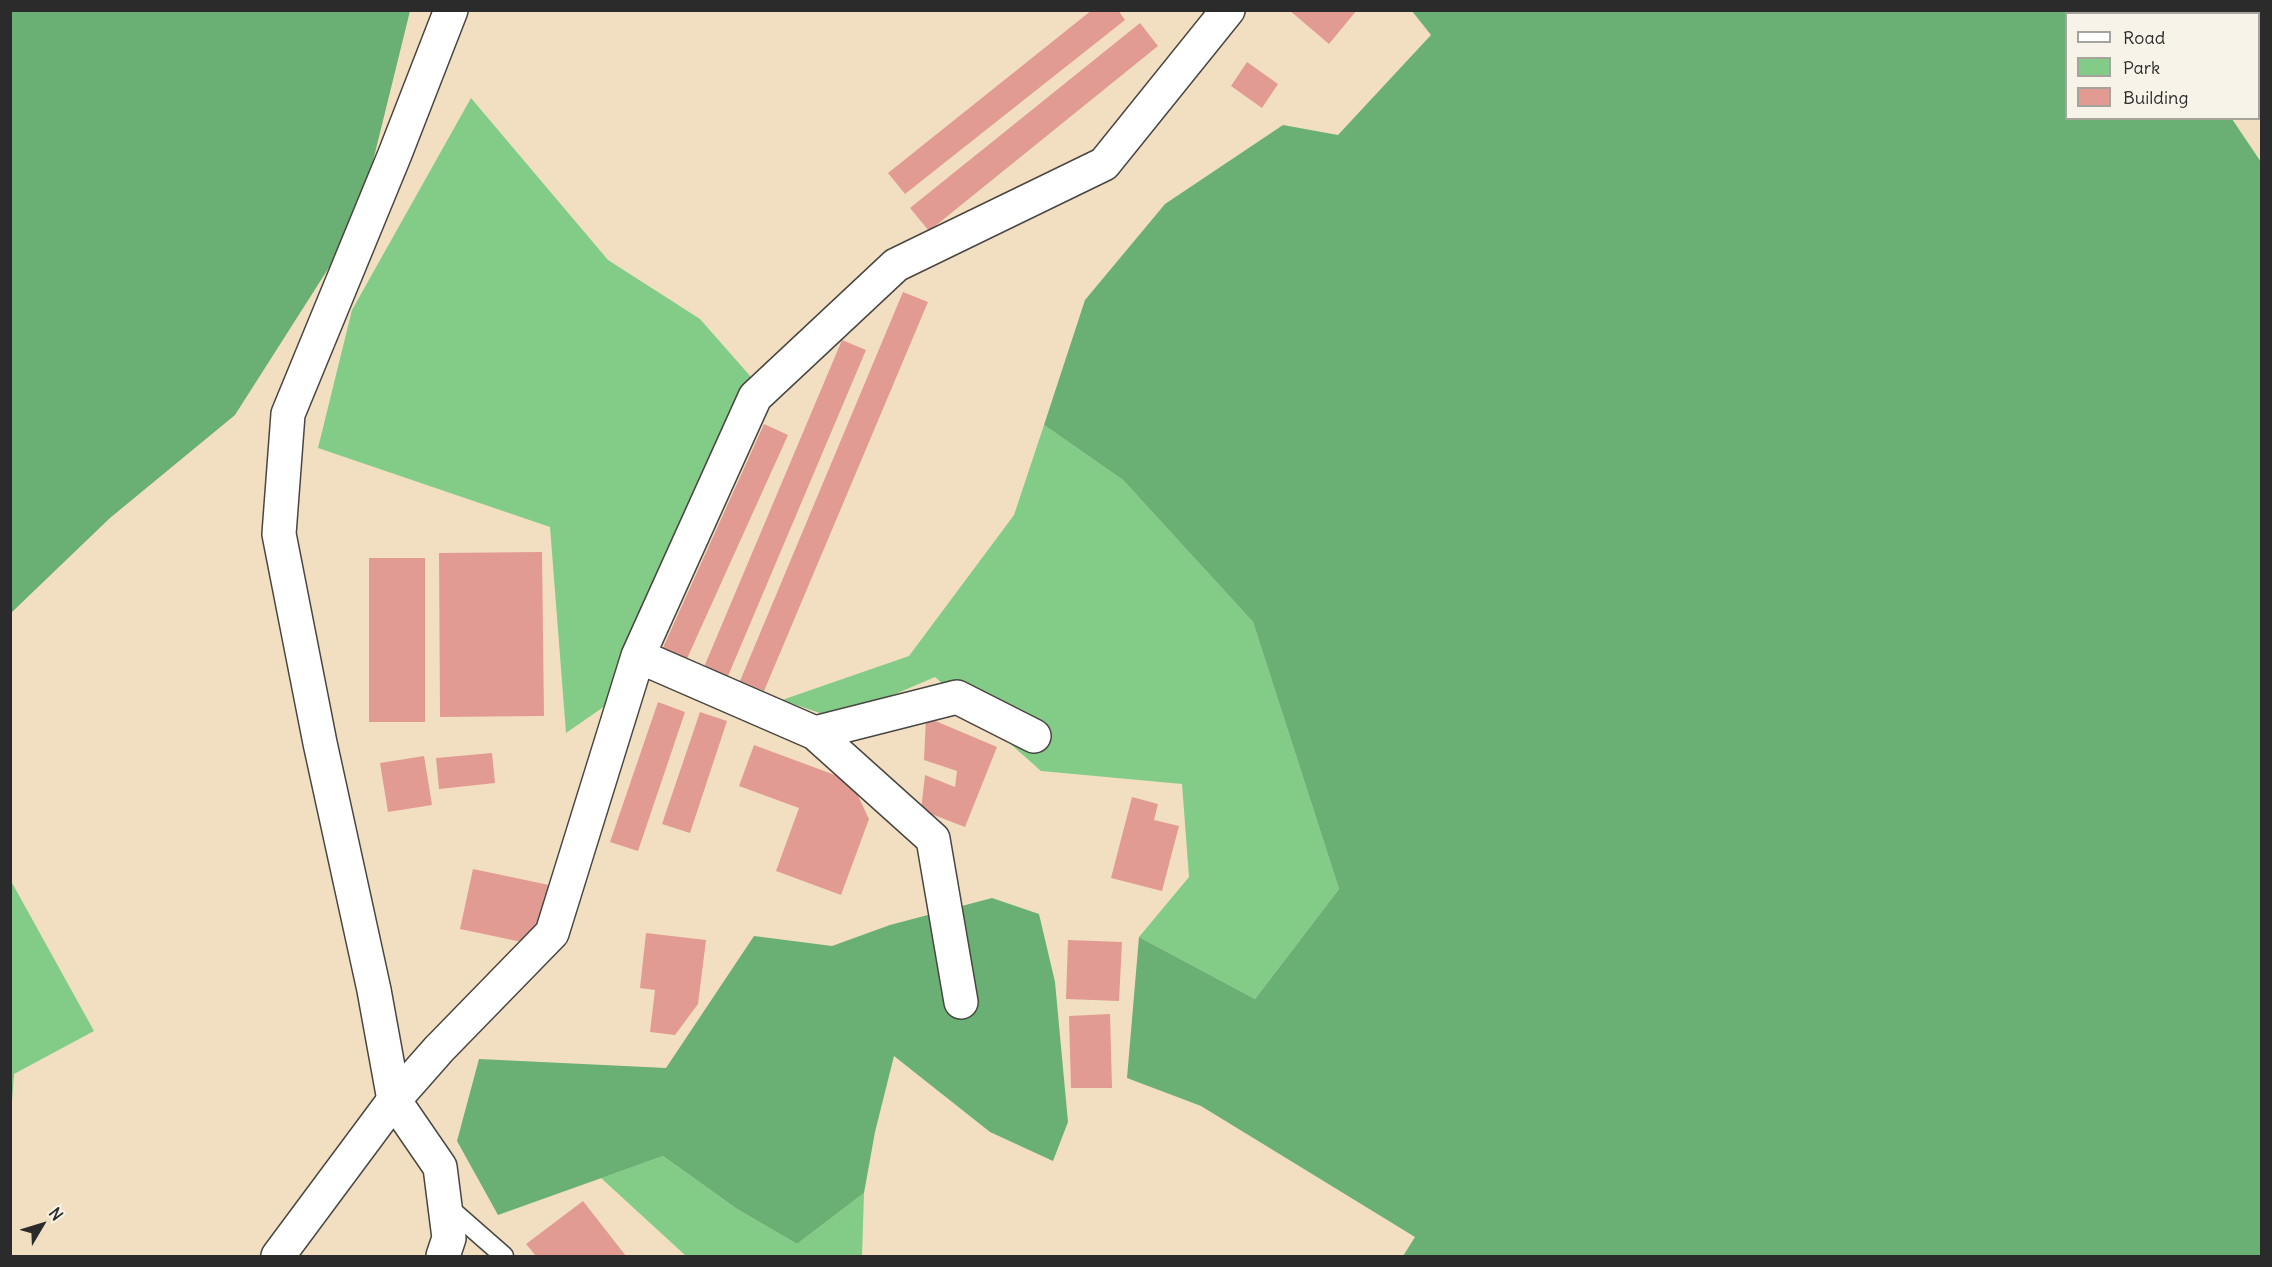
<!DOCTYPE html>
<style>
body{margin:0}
#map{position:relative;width:2272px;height:1267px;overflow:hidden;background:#f2dfc1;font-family:Delius,sans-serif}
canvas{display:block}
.frame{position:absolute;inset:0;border:12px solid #2b2b2b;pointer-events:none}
.legend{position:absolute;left:2065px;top:12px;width:195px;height:108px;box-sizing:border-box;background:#f7f3e8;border:2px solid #a5a39c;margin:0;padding:8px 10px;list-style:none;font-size:18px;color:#2b2b2b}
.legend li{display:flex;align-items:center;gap:12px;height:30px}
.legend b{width:30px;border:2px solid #a5a39c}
.north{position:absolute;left:12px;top:1195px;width:60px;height:60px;-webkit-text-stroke:4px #f7f3e8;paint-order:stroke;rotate:52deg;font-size:16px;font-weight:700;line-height:24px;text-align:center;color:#2b2b2b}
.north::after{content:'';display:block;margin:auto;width:21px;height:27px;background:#2b2b2b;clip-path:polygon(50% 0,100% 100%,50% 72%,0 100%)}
</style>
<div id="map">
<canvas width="2272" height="1267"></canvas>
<div class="frame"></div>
<ul class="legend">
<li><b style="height:8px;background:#fff"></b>Road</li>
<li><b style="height:16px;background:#83cc88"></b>Park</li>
<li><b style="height:16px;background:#e29b92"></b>Building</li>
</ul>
<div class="north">N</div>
</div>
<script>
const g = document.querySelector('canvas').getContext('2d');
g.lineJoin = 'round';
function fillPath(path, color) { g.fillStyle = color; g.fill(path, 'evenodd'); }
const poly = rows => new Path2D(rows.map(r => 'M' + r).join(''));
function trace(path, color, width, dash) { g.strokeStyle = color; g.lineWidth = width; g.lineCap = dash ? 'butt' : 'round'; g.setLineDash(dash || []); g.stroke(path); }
fillPath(poly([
 [471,98,608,260,700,319,751,377,618,697,566,733,550,527,318,448,352,310],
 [1044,425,1123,480,1253,622,1339,889,1255,999,1139,937,1189,877,1182,784,1041,771,935,677,837,719,782,700,909,656,1014,515],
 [11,881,94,1031,14,1074,11,1117],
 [663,1156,737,1209,797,1244,864,1193,862,1256,686,1256,601,1178]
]), '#83cc88');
fillPath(poly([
 [11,11,410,11,358,222,235,415,110,518,11,613],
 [1412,11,2158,11,2161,13,2066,14,2066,118,2232,119,2261,162,2261,1256,1403,1256,1415,1237,1201,1106,1127,1078,1139,937,1255,999,1339,889,1253,622,1123,480,1044,425,1085,300,1165,204,1283,125,1338,135,1431,35],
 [992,898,1039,914,1055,982,1068,1122,1053,1161,990,1132,894,1056,875,1132,864,1193,797,1244,737,1209,663,1156,498,1215,457,1141,479,1059,666,1068,754,936,832,946,890,925]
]), '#6ab074');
fillPath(poly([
 [1092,10,1118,10,1125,20,905,194,888,173],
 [1289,10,1357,10,1329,44],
 [1140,23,1158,46,929,231,910,208],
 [1247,62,1278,84,1262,108,1231,86],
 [903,292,928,302,764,691,740,681],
 [842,340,866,350,728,676,704,667],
 [764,424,788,435,685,663,661,652],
 [542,552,544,716,440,717,439,553],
 [369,558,425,558,425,722,369,722],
 [658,702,685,712,638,851,610,842],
 [700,712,727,721,690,833,662,824],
 [926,717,997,747,965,827,921,810,925,775,955,787,957,771,924,760],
 [754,745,851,781,869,819,841,895,776,871,799,808,739,786],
 [492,753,495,783,439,789,436,758],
 [424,756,432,805,388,812,380,763],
 [1132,797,1158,804,1154,820,1179,826,1162,891,1111,878],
 [473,869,549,885,536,945,460,929],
 [646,933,706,940,698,1004,675,1035,650,1032,655,990,640,988],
 [1068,940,1122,942,1119,1001,1066,999],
 [1110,1014,1112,1088,1071,1088,1069,1016],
 [583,1201,626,1256,536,1256,526,1244]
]), '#e29b92');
const service = poly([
 [447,1206,504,1256]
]);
const minor = poly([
 [638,656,815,733,957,697,1034,736],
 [815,733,933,839,961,1002],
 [394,1100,440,1167,449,1238,443,1256],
 [278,1256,394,1100,439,1049,552,933,638,656,755,397,896,265,1104,164,1228,10]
]);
const tertiary = poly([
 [394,1100,374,990,320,743,279,534,288,414,395,154,451,10]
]);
trace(service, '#494642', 21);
trace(minor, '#494642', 36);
trace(tertiary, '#494642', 36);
trace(service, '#fff', 18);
trace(minor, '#fff', 33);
trace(tertiary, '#fff', 33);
</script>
